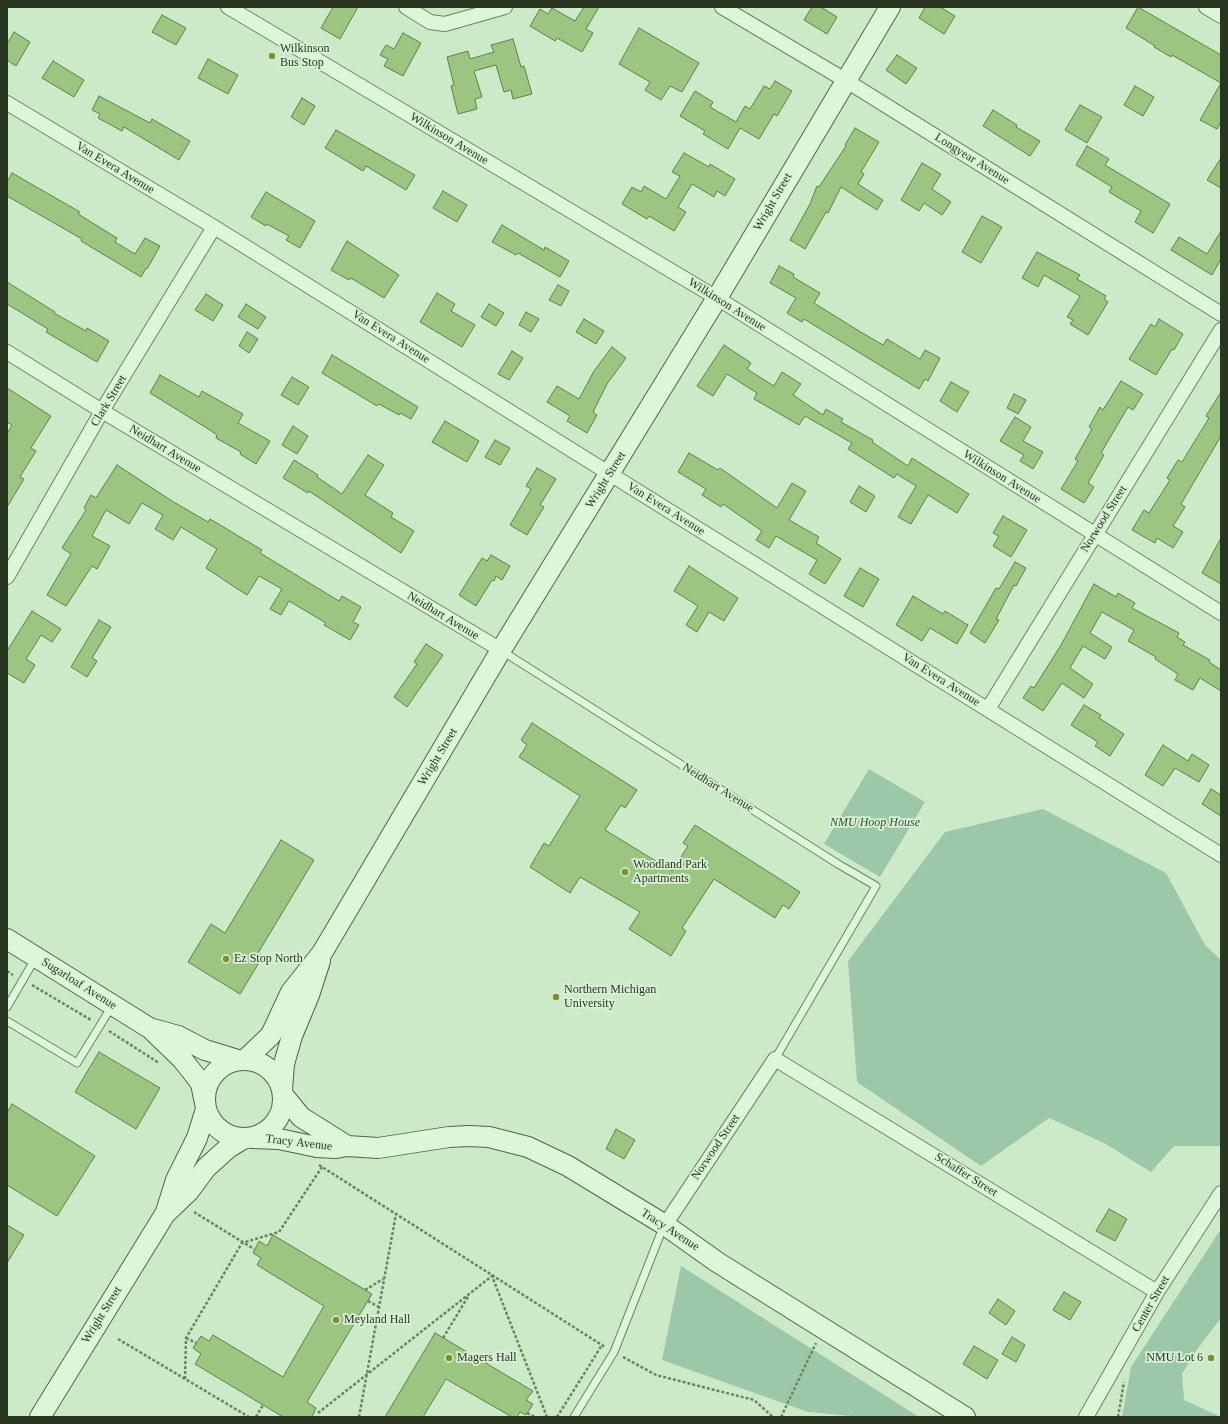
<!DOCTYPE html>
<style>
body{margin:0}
#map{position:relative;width:1228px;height:1424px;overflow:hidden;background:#cceac8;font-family:"Times New Roman",serif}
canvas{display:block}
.frame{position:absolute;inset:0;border:8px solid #283621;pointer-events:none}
</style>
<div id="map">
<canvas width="1228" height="1424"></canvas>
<div class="frame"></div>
</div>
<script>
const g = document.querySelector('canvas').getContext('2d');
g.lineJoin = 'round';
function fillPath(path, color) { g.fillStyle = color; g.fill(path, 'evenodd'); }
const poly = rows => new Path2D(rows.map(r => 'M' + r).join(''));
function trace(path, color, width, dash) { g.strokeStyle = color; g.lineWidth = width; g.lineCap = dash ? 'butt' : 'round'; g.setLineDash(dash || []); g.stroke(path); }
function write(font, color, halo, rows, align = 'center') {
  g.font = font + ' "Times New Roman",serif'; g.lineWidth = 3.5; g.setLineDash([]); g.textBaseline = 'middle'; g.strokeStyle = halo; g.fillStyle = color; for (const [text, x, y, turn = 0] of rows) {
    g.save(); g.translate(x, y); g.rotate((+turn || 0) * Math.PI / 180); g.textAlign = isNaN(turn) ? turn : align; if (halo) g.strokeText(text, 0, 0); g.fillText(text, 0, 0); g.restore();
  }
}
fillPath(poly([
 [869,769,925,802,880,877,824,844],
 [1043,809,1166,873,1205,945,1221,960,1221,1146,1174,1146,1151,1172,1104,1143,1049,1118,981,1166,857,1082,848,961,945,832],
 [1221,1229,1221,1318,1198,1348,1182,1374,1184,1400,1221,1417,1122,1417,1131,1367],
 [681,1266,919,1417,862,1417,808,1412,662,1360]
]), '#9cc8a9');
const building = poly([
 [333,7,358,7,340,39,321,28,333,7],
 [584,7,599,7,586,29,593,33,582,52,557,38,555,41,530,26,540,9,548,14,552,8,575,21,584,7],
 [812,7,821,7,837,17,827,34,804,20,812,7],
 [925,7,940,7,955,16,944,34,919,18,925,7],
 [1138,7,1221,55,1221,121,1217,129,1200,120,1221,83,1172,55,1171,57,1154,47,1155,46,1126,28,1138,7],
 [162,15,186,28,176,45,152,32,162,15],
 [639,28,699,63,682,92,670,86,661,100,645,90,650,82,619,64,639,28],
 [14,32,30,42,16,66,7,60,7,44,14,32],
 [403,33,421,43,403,76,384,66,388,59,380,55,386,45,394,49,403,33],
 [513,39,521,67,524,66,532,94,513,99,511,90,504,92,496,65,474,71,482,97,475,99,477,109,458,114,451,86,454,85,447,57,468,51,470,59,494,52,491,45,513,39],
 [897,55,917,68,906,84,886,70,897,55],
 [208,59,238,75,228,94,198,78,208,59],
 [53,61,84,80,74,97,42,78,53,61],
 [775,81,792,91,777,116,774,114,759,139,740,128,728,149,703,134,705,131,680,116,695,91,713,102,710,107,736,122,745,106,750,109,764,86,770,89,775,81],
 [1135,86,1154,97,1143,116,1124,105,1135,86],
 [99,96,150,123,152,119,190,141,179,160,124,127,122,131,98,118,100,114,92,110,99,96],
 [302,98,315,106,304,125,291,117,302,98],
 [1080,105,1102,117,1087,143,1065,130,1080,105],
 [993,110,1017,125,1016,127,1040,141,1030,156,983,126,993,110],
 [855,128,879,142,861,172,864,174,858,184,883,200,877,210,841,187,828,213,826,212,805,249,790,240,810,204,817,186,819,187,846,146,845,145,855,128],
 [336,130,415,175,406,190,366,166,363,171,325,148,336,130],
 [1087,146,1109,159,1105,165,1170,204,1153,233,1135,222,1141,211,1109,192,1112,187,1076,165,1087,146],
 [684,153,709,167,710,164,735,179,725,196,717,191,714,197,692,184,678,207,686,212,674,231,649,216,647,219,622,204,632,187,641,192,644,186,666,199,680,176,672,172,684,153],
 [1221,158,1221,188,1207,180,1221,158],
 [922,163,941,174,932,189,951,202,942,215,924,203,919,211,901,200,922,163],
 [12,173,80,212,78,214,117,238,115,242,135,254,145,238,160,246,147,269,146,268,141,277,81,241,82,239,7,196,7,182,12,173],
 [443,191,467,205,457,222,433,208,443,191],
 [266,192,315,221,300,248,286,240,289,236,267,224,266,226,251,217,266,192],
 [982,216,1002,227,981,263,962,252,982,216],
 [502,225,544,250,545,247,569,261,560,277,518,253,516,255,492,242,502,225],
 [1221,231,1221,259,1212,275,1171,250,1179,237,1207,254,1221,231],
 [347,241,399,275,384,298,351,278,349,280,331,270,347,241],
 [1037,252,1080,275,1077,279,1106,296,1104,299,1108,302,1088,335,1070,324,1073,320,1067,317,1080,296,1044,275,1038,287,1022,278,1037,252],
 [779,266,794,274,793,277,820,293,814,303,859,331,883,345,887,339,920,359,925,350,940,358,928,381,925,379,919,389,804,319,802,322,787,313,796,298,770,283,779,266],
 [7,282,55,312,54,313,86,331,87,328,109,341,97,362,46,332,48,329,7,304,7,282],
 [558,285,569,291,561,306,549,300,558,285],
 [437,293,455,304,451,311,475,325,462,347,420,322,437,293],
 [206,294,223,305,213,321,195,310,206,294],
 [246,304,266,317,258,329,238,317,246,304],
 [489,304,504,313,496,326,481,317,489,304],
 [526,312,539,319,531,332,519,325,526,312],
 [584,319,604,331,596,344,576,332,584,319],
 [1159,319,1183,334,1174,350,1172,349,1156,375,1129,359,1151,324,1155,327,1159,319],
 [247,332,258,339,249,353,239,346,247,332],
 [724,345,751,363,747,369,774,386,782,372,801,384,793,395,823,415,826,409,843,419,841,422,873,440,872,442,908,466,912,458,969,494,957,513,928,495,911,524,898,517,916,486,897,474,894,478,848,449,852,443,805,416,799,425,754,399,757,393,727,374,713,396,697,386,724,345],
 [612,347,626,358,607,384,593,412,597,415,587,433,567,421,570,416,547,402,557,386,579,399,594,371,612,347],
 [512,351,523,358,509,380,498,374,512,351],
 [332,355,418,407,411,419,400,413,399,415,379,404,377,406,322,373,332,355],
 [160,375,199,397,202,391,243,414,238,423,270,441,256,464,240,454,241,452,216,438,217,435,210,430,150,393,160,375],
 [292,377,309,387,298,405,281,395,292,377],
 [1121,381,1143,394,1133,410,1128,407,1101,453,1104,455,1088,483,1094,487,1084,503,1061,489,1078,461,1075,459,1092,429,1089,427,1100,407,1103,410,1121,381],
 [951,382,969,392,957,412,940,401,951,382],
 [7,388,51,416,31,448,36,451,20,477,24,479,7,507,7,434,12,425,7,422,7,388],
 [1221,392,1221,436,1181,504,1185,507,1173,526,1183,532,1173,548,1157,538,1155,543,1132,530,1144,510,1149,513,1170,480,1167,478,1178,460,1182,462,1209,418,1206,416,1221,392],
 [1014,394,1026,400,1018,414,1007,408,1014,394],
 [1015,417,1031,427,1023,441,1043,452,1033,469,1020,461,1024,455,1000,441,1015,417],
 [445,421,479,441,467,462,432,442,445,421],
 [293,426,308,436,297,454,282,445,293,426],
 [495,440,510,448,500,465,485,457,495,440],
 [689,453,718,470,720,468,777,508,792,483,806,491,789,520,819,537,816,543,841,559,825,584,809,574,817,560,776,536,769,548,756,540,762,531,723,504,721,507,702,495,706,489,678,472,689,453],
 [368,455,384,465,365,495,393,513,391,517,414,531,401,553,309,491,308,493,283,478,294,460,318,475,317,477,342,494,368,455],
 [117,465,172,501,208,522,210,519,262,550,260,553,339,601,342,596,361,607,353,622,359,625,350,640,324,625,326,623,289,601,281,615,270,609,282,589,259,576,247,595,233,586,206,568,217,549,181,527,173,540,155,529,163,515,142,503,129,524,106,510,92,536,110,546,97,569,92,566,66,606,47,595,71,554,62,548,86,510,84,508,91,495,96,498,117,465],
 [537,468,556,479,540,505,544,507,527,535,510,525,531,489,526,486,537,468],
 [859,486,875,496,866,512,850,502,859,486],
 [1003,516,1027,530,1011,557,993,546,999,536,993,533,1003,516],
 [1221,538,1221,584,1202,573,1221,538],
 [491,555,510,566,502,580,496,576,494,581,492,580,476,606,459,595,482,558,487,561,491,555],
 [1015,562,1026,568,1016,586,1014,585,996,619,999,620,985,643,970,633,996,588,999,589,1015,562],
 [689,566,738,598,724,621,709,612,697,632,686,625,698,606,674,591,689,566],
 [860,568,879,579,863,607,844,596,860,568],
 [1094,584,1116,597,1118,593,1135,603,1132,608,1179,633,1177,637,1185,642,1183,645,1210,660,1209,662,1221,670,1221,691,1200,678,1193,690,1175,680,1178,674,1155,659,1156,657,1128,641,1134,630,1102,612,1090,633,1112,647,1105,659,1083,646,1070,668,1093,684,1084,698,1062,683,1043,711,1023,698,1031,686,1034,688,1061,645,1094,584],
 [913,596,943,614,945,611,968,625,957,644,930,628,922,641,896,625,913,596],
 [32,611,61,629,52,642,41,635,26,659,35,665,24,683,7,673,7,651,32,611],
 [99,620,111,627,92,658,97,661,87,677,71,667,99,620],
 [426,644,443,655,407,707,394,697,417,664,414,662,426,644],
 [1084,705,1101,715,1099,718,1124,734,1110,756,1095,746,1098,742,1071,725,1084,705],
 [532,723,637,790,625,808,621,805,605,830,672,871,688,846,683,843,695,825,800,892,789,909,783,905,775,918,714,879,682,928,686,931,671,956,629,929,640,912,580,877,570,893,530,867,544,843,549,846,580,796,519,757,527,745,521,740,532,723],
 [1163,745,1188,761,1192,754,1209,765,1199,782,1175,768,1163,786,1145,775,1163,745],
 [1211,789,1221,795,1221,816,1202,804,1211,789],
 [281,840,314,860,258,953,263,956,240,994,188,962,211,924,225,933,281,840],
 [99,1052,160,1088,136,1129,75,1092,99,1052],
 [12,1104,95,1156,57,1216,7,1185,7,1113,12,1104],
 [616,1129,635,1140,624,1159,606,1149,616,1129],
 [1109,1209,1127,1219,1115,1241,1096,1231,1109,1209],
 [7,1225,24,1235,7,1263,7,1225],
 [273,1235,372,1294,307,1402,316,1408,312,1417,283,1417,195,1364,201,1354,193,1348,201,1336,209,1341,213,1335,283,1377,324,1306,257,1265,261,1258,253,1253,259,1241,267,1246,273,1235],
 [1064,1292,1081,1302,1070,1320,1053,1310,1064,1292],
 [998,1299,1015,1311,1006,1325,989,1313,998,1299],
 [435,1333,533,1391,526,1400,533,1404,526,1415,520,1412,517,1417,512,1417,446,1379,423,1417,385,1417,435,1333],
 [1012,1337,1025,1345,1016,1362,1002,1354,1012,1337],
 [974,1346,998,1360,987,1379,963,1364,974,1346]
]);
fillPath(building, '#9cc581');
trace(building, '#5f8146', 1);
const lane = poly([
 [502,651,838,864,876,886,775,1059],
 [7,1007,35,959],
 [7,1021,77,1063,112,1006],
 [574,1417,614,1352,664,1225]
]);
const street = poly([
 [228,7,717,298,1221,613],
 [406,7,430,22,445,24,505,7],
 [722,7,845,80,1221,314],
 [1206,7,1221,16],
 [7,103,214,227,1221,855],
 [7,352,102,411,501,650],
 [7,577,102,411,214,227],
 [988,709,1221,330],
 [665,1225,775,1059,1157,1292],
 [1086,1417,1157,1292,1221,1193]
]);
const secondary = poly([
 [7,939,151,1029,182,1059,197,1078,201,1084,205,1103],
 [153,1029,178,1036,205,1050,238,1060],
 '205 1099a39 39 0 1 1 78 0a39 39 0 1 1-78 0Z',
 [245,1060,271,1035,291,992,322,953,501,650,717,298,890,7],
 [282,1089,284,1064,292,1036,309,995,320,961],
 [283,1095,301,1117,347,1146],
 [252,1138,279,1139,317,1147,336,1148,347,1146,378,1148,449,1137,469,1136,489,1137,528,1147,568,1166,665,1225,717,1262,965,1417],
 [166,1212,176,1180,197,1138,206,1109],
 [40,1417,165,1214,189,1191,206,1168,228,1148,243,1139]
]);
trace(lane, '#69855e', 9);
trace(street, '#69855e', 16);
trace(secondary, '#4d6641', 22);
trace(poly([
 [7,971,13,975],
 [32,985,91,1020],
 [109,1031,159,1063],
 [319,1165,605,1347],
 [194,1212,254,1249],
 [365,1290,383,1279],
 [368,1301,379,1307],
 [186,1338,196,1343],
 [443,1338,469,1295],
 [118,1339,249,1417],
 [623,1357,656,1375,754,1400,773,1417],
 [185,1379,186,1338,242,1243,279,1232,322,1167],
 [318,1413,492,1276,547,1417],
 [527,1413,535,1417],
 [256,1417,263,1405],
 [359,1417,396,1214],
 [557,1417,602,1345],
 [781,1417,816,1343],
 [1118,1417,1124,1382]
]), '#69855e', 2.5, [3, 2]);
trace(lane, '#ddf6da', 7);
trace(street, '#ddf6da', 14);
trace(secondary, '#ddf6da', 20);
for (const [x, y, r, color] of [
 [272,56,4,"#7e8e34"],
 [625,872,4,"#7e8e34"],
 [226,959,4,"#7e8e34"],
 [556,997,4,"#7e8e34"],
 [336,1320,4,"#7e8e34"],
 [449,1358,4,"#7e8e34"],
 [1211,1358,4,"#7e8e34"]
]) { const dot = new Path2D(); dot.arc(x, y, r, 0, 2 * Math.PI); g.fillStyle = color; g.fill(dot); trace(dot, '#d9f2d6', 1.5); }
write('12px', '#283621', '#d9f2d6', [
 ["Wilkinson",280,49],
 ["Bus Stop",280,63],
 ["Woodland Park",633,865],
 ["Apartments",633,879],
 ["Ez Stop North",234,959],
 ["Northern Michigan",564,990],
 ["University",564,1004],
 ["Meyland Hall",344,1320],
 ["Magers Hall",457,1358],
 ["NMU Lot 6",1203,1358,"right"]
], 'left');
write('12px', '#283621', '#d9f2d6', [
 ["Wilkinson Avenue",449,139,31],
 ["Longyear Avenue",972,159,32],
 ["Van Evera Avenue",115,168,31],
 ["Wright Street",773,202,-60],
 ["Wilkinson Avenue",727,305,32],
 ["Van Evera Avenue",391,337,32],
 ["Clark Street",109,401,-59],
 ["Neidhart Avenue",165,449,31],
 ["Wilkinson Avenue",1002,477,32],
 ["Wright Street",606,480,-58],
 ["Van Evera Avenue",666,509,32],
 ["Norwood Street",1104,519,-58],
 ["Neidhart Avenue",443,616,31],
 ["Van Evera Avenue",941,680,32],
 ["Wright Street",438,757,-59],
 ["Neidhart Avenue",718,788,32],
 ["Sugarloaf Avenue",79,984,32],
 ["Tracy Avenue",299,1143,7],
 ["Norwood Street",716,1147,-56],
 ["Schaffer Street",966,1175,32],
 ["Tracy Avenue",670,1230,33],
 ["Center Street",1151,1304,-60],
 ["Wright Street",102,1315,-58]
]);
write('italic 12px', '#29513a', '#d9f2d6', [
 ["NMU Hoop House",875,823]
]);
</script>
